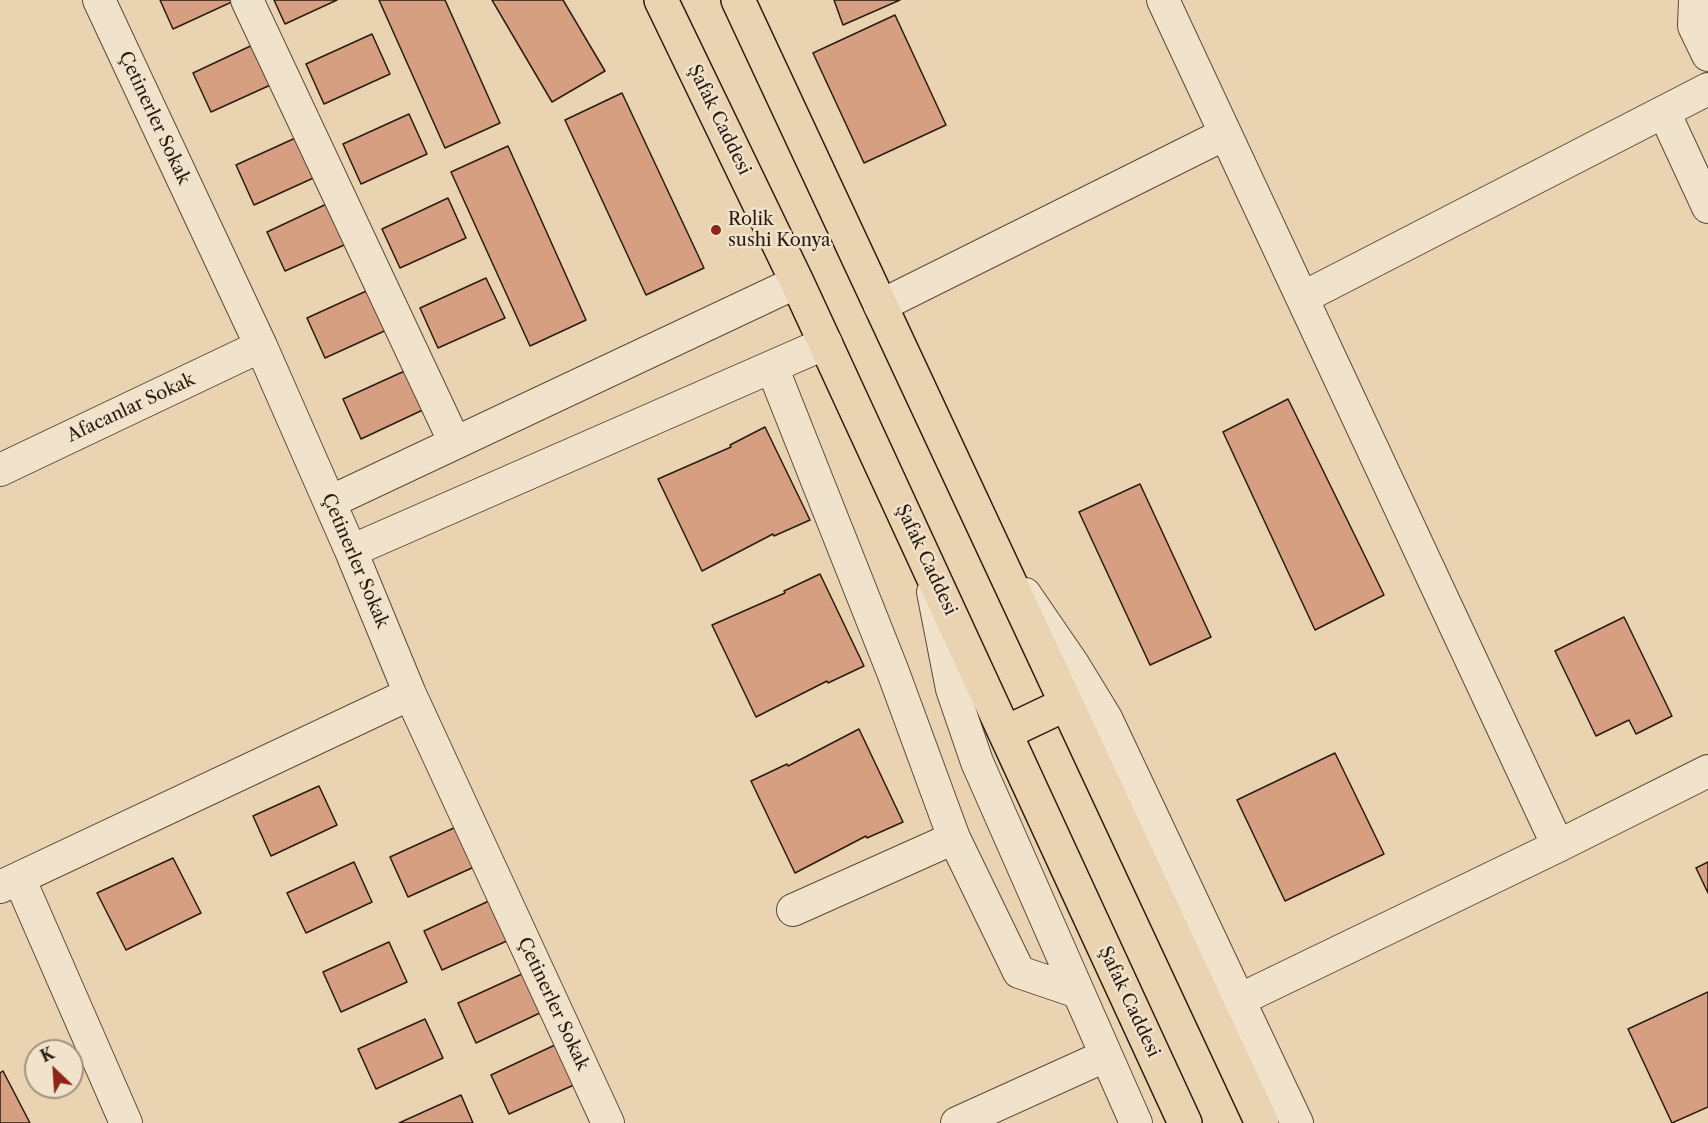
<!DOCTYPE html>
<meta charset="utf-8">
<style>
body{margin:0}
#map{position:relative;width:1708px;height:1123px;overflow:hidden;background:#ead3b1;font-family:"Libre Caslon Text",serif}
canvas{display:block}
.north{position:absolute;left:24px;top:1039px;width:60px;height:60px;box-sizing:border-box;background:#f1e2cc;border:2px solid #a19280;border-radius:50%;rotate:335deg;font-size:16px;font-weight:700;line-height:24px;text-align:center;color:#291b0f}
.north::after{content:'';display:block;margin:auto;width:21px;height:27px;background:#8f2418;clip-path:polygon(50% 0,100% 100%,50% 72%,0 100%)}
</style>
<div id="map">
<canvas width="1708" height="1123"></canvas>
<div class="north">K</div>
</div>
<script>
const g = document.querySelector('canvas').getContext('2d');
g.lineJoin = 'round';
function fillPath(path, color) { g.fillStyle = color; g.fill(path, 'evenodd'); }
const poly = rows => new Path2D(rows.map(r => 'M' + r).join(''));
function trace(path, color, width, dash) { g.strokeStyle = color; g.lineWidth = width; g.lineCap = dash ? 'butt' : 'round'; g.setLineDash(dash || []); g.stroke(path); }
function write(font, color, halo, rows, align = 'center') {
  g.font = font + ' "Libre Caslon Text",serif'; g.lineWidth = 5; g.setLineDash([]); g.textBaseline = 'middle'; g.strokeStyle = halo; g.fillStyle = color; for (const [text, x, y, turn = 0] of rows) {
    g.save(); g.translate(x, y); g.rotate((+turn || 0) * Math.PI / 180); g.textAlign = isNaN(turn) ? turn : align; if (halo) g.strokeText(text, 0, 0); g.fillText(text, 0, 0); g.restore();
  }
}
const building = poly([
 [160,0,236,0,173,29,160,0],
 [274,0,337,0,285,24,274,0],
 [379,0,445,0,500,123,445,148,379,0],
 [492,0,563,0,605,71,552,102,492,0],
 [834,0,900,0,843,25,834,0],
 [895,15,946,125,864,163,813,53,895,15],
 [372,34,390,74,324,104,306,64,372,34],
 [259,42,277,82,211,112,193,73,259,42],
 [622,93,704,268,646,295,565,120,622,93],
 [409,114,427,154,361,184,343,144,409,114],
 [302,135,320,175,254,205,236,165,302,135],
 [508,146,586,320,530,346,451,172,508,146],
 [448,198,466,238,400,268,382,229,448,198],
 [333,201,351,242,285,271,267,232,333,201],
 [486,278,505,318,438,348,420,308,486,278],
 [373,288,391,328,325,358,307,318,373,288],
 [409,369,427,408,361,439,343,399,409,369],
 [1288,399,1384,595,1315,630,1223,432,1288,399],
 [765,427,810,520,774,536,773,534,702,571,658,479,731,447,730,445,765,427],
 [1140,484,1211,637,1150,665,1079,512,1140,484],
 [820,574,864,666,828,683,827,681,756,717,712,625,785,593,784,591,820,574],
 [1624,617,1672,716,1636,734,1629,720,1596,736,1555,651,1624,617],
 [859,729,903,822,867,838,866,836,795,873,751,781,787,764,788,766,859,729],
 [1335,753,1384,854,1285,901,1237,800,1335,753],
 [319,786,337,825,271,856,253,816,319,786],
 [456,827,474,867,408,897,390,857,456,827],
 [173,858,201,913,126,950,97,893,173,858],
 [354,862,372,902,306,933,287,893,354,862],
 [1708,862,1708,893,1696,868,1708,862],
 [491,900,509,940,442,970,424,931,491,900],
 [389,942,407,982,341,1012,323,972,389,942],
 [524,973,542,1012,476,1043,458,1003,524,973],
 [1708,992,1708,1107,1672,1123,1628,1029,1708,992],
 [425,1019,443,1058,376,1089,358,1049,425,1019],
 [557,1044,576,1084,509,1114,491,1075,557,1044],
 [3,1071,30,1123,0,1123,0,1073,3,1071],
 [461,1095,473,1123,399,1123,461,1095]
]);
fillPath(building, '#d79f81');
trace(building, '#291b0f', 1.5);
const minor = poly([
 [99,0,261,346,351,551,410,694,608,1123],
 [247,0,455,443],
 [1163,0,1558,846],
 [1695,0,1694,26,1708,55],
 [1664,112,1708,207],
 [1302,298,1708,89],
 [880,306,1225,134],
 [772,367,893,672,954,838,1019,972,1078,992],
 [0,470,261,346],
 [330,502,797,282],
 [351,551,826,343],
 [933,592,952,689,977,762,1136,1123],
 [1025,594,1073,664,1106,718,1297,1123],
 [19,878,126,1123],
 [0,887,410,694],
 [793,910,954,838],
 [1239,1000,1558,846,1708,771],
 [957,1123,1105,1056]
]);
const major = poly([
 [661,0,797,282,1185,1123],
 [738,0,1262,1123],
 [1005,733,1066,704]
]);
trace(minor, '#594938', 34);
trace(major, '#291b0f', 36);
trace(minor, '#f1e2cc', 32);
trace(major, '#ead3b1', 33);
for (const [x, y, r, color] of [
 [716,230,6,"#8f2418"]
]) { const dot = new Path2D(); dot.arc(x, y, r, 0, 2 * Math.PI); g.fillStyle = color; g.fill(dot); trace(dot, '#f1e2cc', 2); }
write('18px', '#291b0f', '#f1e2cc', [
 ["Çetinerler Sokak",154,118,65],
 ["Şafak Caddesi",719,120,64],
 ["Afacanlar Sokak",131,408,-25],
 ["Şafak Caddesi",926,560,65],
 ["Çetinerler Sokak",355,561,67],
 ["Şafak Caddesi",1129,1002,65],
 ["Çetinerler Sokak",553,1004,65]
]);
write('18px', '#291b0f', '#f1e2cc', [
 ["Rolik",728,220],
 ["sushi Konya",728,241]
], 'left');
</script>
